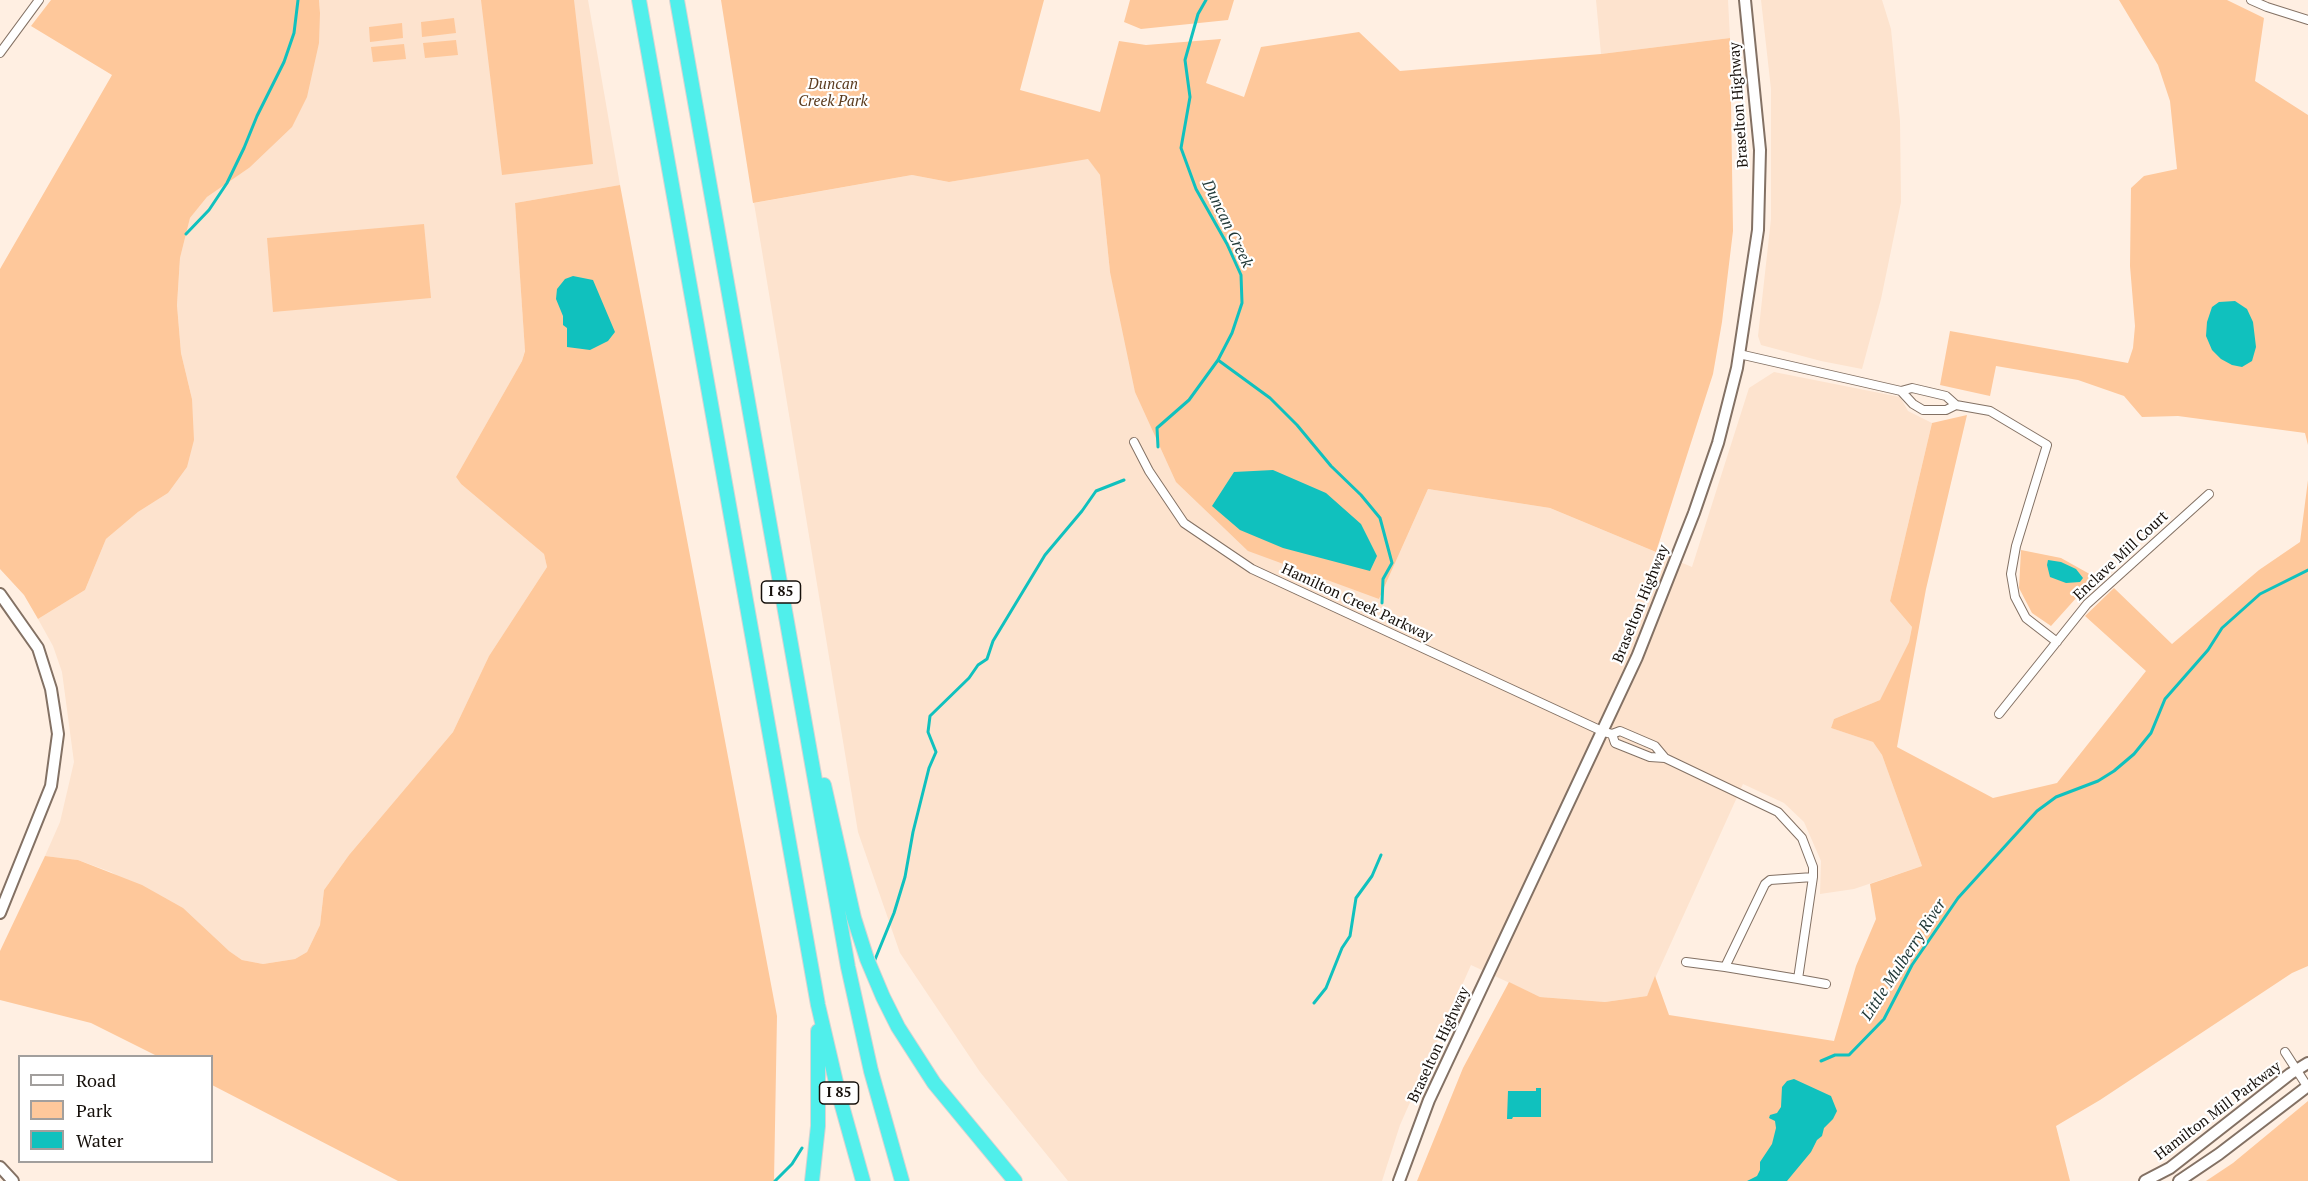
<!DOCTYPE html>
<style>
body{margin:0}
#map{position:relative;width:2308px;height:1181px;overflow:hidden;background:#ffefe2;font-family:"PT Serif",serif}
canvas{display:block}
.legend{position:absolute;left:18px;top:1055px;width:195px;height:108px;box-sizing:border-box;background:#fff;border:2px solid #a29f9d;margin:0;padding:8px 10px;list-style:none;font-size:18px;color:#16100b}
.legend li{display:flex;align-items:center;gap:12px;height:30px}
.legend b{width:30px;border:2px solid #a29f9d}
</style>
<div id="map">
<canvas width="2308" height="1181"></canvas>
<ul class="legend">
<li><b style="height:8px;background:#fff"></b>Road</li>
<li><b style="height:16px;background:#fec89b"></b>Park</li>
<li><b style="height:16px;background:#10c1be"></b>Water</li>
</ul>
</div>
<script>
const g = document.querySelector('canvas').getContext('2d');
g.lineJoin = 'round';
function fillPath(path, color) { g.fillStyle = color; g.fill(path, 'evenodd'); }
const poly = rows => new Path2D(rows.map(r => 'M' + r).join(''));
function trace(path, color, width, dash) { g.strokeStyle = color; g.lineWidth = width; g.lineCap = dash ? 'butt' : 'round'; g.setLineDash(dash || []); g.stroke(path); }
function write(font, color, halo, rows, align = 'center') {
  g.font = font + ' "PT Serif",serif'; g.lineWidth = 4.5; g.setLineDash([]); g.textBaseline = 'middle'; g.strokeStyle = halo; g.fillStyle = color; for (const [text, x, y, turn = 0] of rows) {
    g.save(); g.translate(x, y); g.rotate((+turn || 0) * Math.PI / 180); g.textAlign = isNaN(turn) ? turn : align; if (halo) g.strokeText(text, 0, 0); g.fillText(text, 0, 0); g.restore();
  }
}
fillPath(poly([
 [319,0,588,0,620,185,515,203,525,350,522,361,456,477,461,484,544,554,547,567,489,656,453,732,349,855,324,890,320,925,307,952,295,959,263,964,242,960,111,872,78,860,45,856,60,822,74,762,62,672,53,646,38,619,85,590,106,539,138,512,168,493,192,399,181,353,177,305,180,258,190,218,207,197,249,168,320,13],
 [1596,0,1728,0,1730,38,1601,54],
 [1761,0,1882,0,1891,29,1900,121,1901,202,1881,299,1862,369,1821,361,1761,345,1758,336,1771,219,1771,89],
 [1088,158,1100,175,1110,272,1379,599,1428,489,1550,508,1692,567,1749,388,1774,372,1900,397,1908,411,1932,423,1890,601,1912,627,1909,642,1880,700,1834,719,1831,728,1873,742,1882,755,1922,866,1854,889,1820,894,1821,861,1804,822,1784,803,1743,784,1647,996,1605,1002,1540,997,1471,965,1400,1125,1382,1181,1068,1181,980,1072,900,953,858,832,754,203,912,175,949,182]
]), '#fde3ce');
fillPath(poly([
 [51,0,319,0,320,13,319,43,307,97,292,127,249,168,207,197,190,218,180,258,177,305,181,353,192,399,194,440,187,467,168,493,138,512,106,539,85,590,38,619,24,595,0,569,0,269,112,75,31,26],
 [481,0,574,0,593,164,502,175],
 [721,0,1044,0,1020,90,1100,112,1119,41,1146,45,1221,39,1206,83,1244,97,1261,47,1359,32,1400,71,1601,54,1730,38,1733,231,1722,322,1713,374,1656,552,1550,508,1428,489,1379,599,1248,551,1176,482,1135,392,1110,272,1100,175,1088,159,949,182,912,175,753,203],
 [1130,0,1234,0,1228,20,1141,29,1124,22],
 [2119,0,2227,0,2264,18,2255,81,2308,115,2308,445,2305,433,2178,416,2142,417,2124,396,2078,380,1996,366,1990,396,1940,385,1950,331,2128,363,2133,348,2135,326,2130,266,2131,188,2144,176,2177,169,2170,101,2158,65],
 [454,18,456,33,422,37,421,22],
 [402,23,403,38,370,42,369,27],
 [456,40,458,55,425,58,423,43],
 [404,44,406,59,373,62,371,47],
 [620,185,777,1016,774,1181,398,1181,212,1085,212,1056,157,1056,91,1023,0,1000,0,951,45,856,78,860,142,885,183,908,229,951,242,960,263,964,295,959,307,952,320,925,324,890,349,855,453,732,489,656,547,567,544,554,461,484,456,477,522,361,525,351,515,203],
 [424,224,431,298,273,312,267,238],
 [1967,415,1926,589,1897,747,1993,798,2057,783,2146,671,2085,616,2114,588,2172,644,2259,570,2300,542,2308,480,2308,966,2292,973,2100,1100,2056,1126,2070,1181,1417,1181,1463,1068,1509,982,1540,997,1605,1002,1647,996,1655,976,1669,1015,1834,1041,1856,966,1876,919,1870,884,1922,866,1882,755,1873,742,1831,728,1834,719,1880,700,1909,642,1912,627,1890,601,1932,423],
 [2021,550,2061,558,2095,577,2051,626,2032,613,2019,588],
 [2308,1101,2308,1181,2206,1181,2233,1163]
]), '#fec89b');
fillPath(poly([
 [573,276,593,280,615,332,608,341,590,350,567,347,567,328,563,325,563,316,556,299,557,289,565,279],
 [2235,301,2247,309,2253,322,2256,347,2252,361,2242,367,2232,365,2221,359,2212,350,2206,336,2207,322,2212,307,2219,302],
 [1273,470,1326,493,1361,524,1377,556,1370,571,1283,548,1240,530,1212,506,1234,472],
 [2048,560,2061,562,2076,569,2083,578,2080,582,2066,583,2050,577,2047,565],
 [1794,1079,1831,1096,1837,1111,1833,1119,1824,1128,1822,1136,1817,1140,1811,1152,1787,1181,1747,1181,1757,1176,1760,1170,1760,1162,1772,1144,1776,1128,1775,1121,1769,1118,1770,1115,1777,1113,1781,1107,1782,1087,1787,1081],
 [1536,1088,1541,1088,1541,1117,1513,1117,1512,1119,1507,1119,1508,1091,1536,1091]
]), '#10c1be');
trace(poly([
 [186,234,209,210,227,183,244,148,257,116,284,62,294,33,298,0],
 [1218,360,1270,398,1297,425,1331,466,1361,495,1380,518,1392,563,1383,579,1382,603],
 [1158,447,1157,428,1189,400,1218,360,1232,333,1242,303,1241,275,1227,244,1196,189,1181,148,1190,97,1185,60,1198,14,1206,0],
 [874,962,894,913,905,877,913,832,929,768,936,752,928,732,930,716,969,678,978,665,987,659,993,641,1045,555,1082,511,1096,491,1124,480],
 [1314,1003,1326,988,1342,948,1350,936,1356,898,1372,876,1381,855],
 [1821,1061,1835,1055,1849,1055,1884,1019,1912,965,1958,898,2037,811,2056,797,2098,781,2114,771,2134,754,2151,733,2165,699,2208,650,2222,628,2260,594,2308,570],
 [775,1181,792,1164,802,1148]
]), '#10c1be', 3);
const street = poly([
 [2251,0,2267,7,2308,20],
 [0,53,39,0],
 [1739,354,1901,391],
 [1956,405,1946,410,1923,410,1913,404,1901,391,1912,388,1946,396,1956,405,1990,411,2047,445,2016,546,2011,574,2015,597,2026,618,2057,642],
 [1134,442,1149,471,1184,523,1252,569,1604,732,1612,734,1620,731,1655,746,1665,758],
 [1999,714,2087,604,2209,494],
 [1612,734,1615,743,1650,757,1665,758,1778,812,1802,838,1813,867,1813,877,1798,979,1725,967,1765,884,1770,880,1813,877],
 [1686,962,1725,967],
 [1798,979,1826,984],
 [2285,1052,2307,1086]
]);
const secondary = poly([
 [0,594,38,648,51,689,58,734,51,786,0,913],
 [0,1167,13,1181],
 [1399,1181,1429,1100,1637,657,1694,513,1718,443,1737,368,1758,230,1760,150,1745,0],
 [2145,1181,2170,1168,2290,1074,2308,1063],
 [2179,1181,2219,1154,2308,1086]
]);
const highway = poly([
 [639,0,818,1005,839,1095,863,1181],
 [677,0,848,967,871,1071,902,1181],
 [824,785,854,918,867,959,883,997,898,1027,934,1083,1015,1181],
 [812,1181,818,1126,818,1031]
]);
trace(street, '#837164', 10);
trace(secondary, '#837164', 14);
trace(highway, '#d5d4d3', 16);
trace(street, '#fff', 8);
trace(secondary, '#fff', 10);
trace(highway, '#50efeb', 14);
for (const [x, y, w] of [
 [781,592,39],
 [839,1093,39]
]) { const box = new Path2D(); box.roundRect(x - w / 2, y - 11, w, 22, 4.5); g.fillStyle = '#fff'; g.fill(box); trace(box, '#16100b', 1.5); }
write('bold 14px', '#16100b', null, [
 ["I 85",781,592],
 ["I 85",839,1093]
]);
write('italic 15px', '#5b3b1e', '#fff', [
 ["Duncan",833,85],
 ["Creek Park",833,102]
]);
write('15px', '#16100b', '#fff', [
 ["Braselton Highway",1739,105,-94],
 ["Enclave Mill Court",2121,556,-43],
 ["Hamilton Creek Parkway",1357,603,25],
 ["Braselton Highway",1641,604,-68],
 ["Braselton Highway",1439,1045,-65],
 ["Hamilton Mill Parkway",2218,1111,-37]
]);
write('italic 16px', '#223a39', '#fff', [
 ["Duncan Creek",1227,224,64],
 ["Little Mulberry River",1904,960,-57]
]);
</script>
